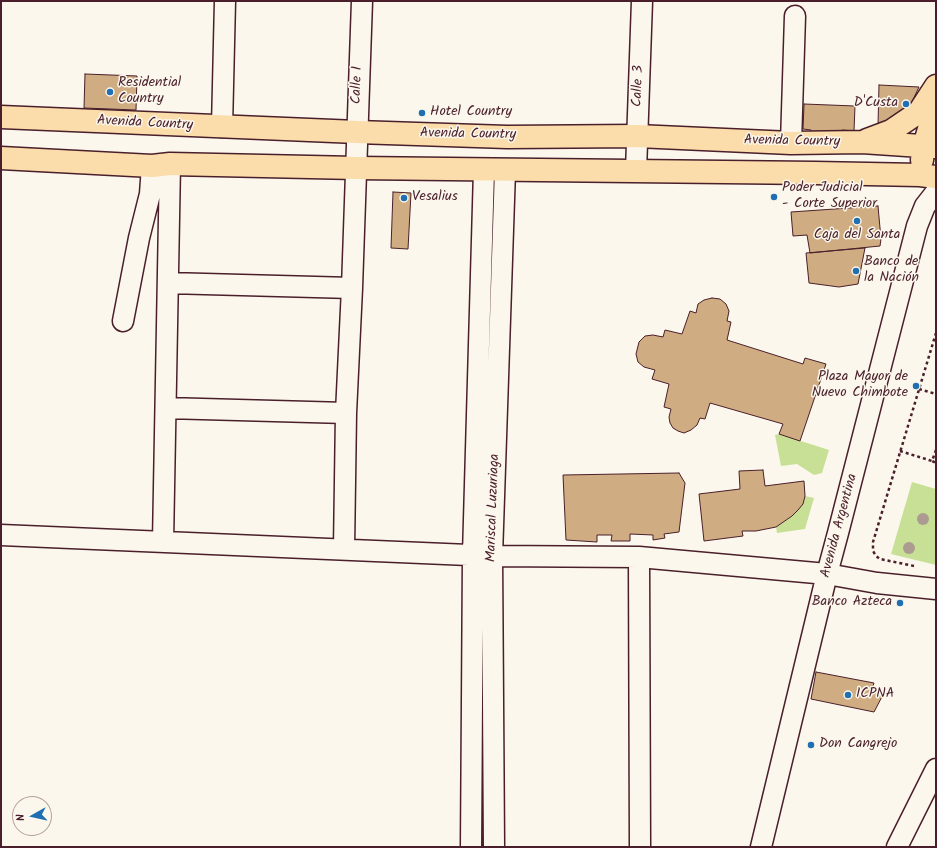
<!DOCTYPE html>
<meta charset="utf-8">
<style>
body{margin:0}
#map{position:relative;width:937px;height:848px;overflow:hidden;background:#fbf7ec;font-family:Kalam,sans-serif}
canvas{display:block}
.frame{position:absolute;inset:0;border:2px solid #4a1f2b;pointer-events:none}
.north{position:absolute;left:12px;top:796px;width:40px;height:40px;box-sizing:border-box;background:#fbf7ec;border:1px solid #b4a19f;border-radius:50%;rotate:262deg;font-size:11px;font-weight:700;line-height:16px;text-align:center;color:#4a1f2b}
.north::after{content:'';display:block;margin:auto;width:14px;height:18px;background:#1f6fb2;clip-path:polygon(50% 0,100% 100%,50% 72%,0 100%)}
</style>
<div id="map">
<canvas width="937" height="848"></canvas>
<div class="frame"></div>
<div class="north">N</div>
</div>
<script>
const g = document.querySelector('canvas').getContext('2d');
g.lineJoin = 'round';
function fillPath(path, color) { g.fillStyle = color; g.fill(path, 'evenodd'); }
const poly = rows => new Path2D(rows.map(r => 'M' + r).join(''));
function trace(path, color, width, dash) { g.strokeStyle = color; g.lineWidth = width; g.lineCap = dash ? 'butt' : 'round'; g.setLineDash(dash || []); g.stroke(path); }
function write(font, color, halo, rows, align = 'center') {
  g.font = font + ' Kalam,sans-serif'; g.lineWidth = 3; g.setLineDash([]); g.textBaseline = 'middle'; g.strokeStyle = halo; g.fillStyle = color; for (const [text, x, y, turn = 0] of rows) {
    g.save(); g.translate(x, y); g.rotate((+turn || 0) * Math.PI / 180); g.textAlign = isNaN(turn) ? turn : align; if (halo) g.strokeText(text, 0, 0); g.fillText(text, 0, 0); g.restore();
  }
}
fillPath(poly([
 [779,434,829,450,822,473,814,475,797,464,781,466,775,435],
 [912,482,936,489,936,565,891,554],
 [805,496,814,498,805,529,777,533,776,527,792,516,798,510]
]), '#c8e096');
const building = poly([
 [85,74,137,76,136,110,84,108,85,74],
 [879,85,919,87,909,108,889,122,878,125,879,85],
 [804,104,855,106,854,131,842,130,842,136,810,134,811,130,803,129,804,104],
 [393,192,411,193,408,249,391,248,393,192],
 [878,206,881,239,880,246,810,253,807,235,793,236,791,212,878,206],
 [865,248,858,284,839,287,809,283,806,253,865,248],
 [712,298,720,299,726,304,729,311,727,321,731,322,727,340,803,364,805,358,826,364,800,441,779,434,783,424,710,403,705,419,700,418,697,425,691,430,684,433,678,431,673,428,670,423,669,417,671,409,664,407,669,384,652,379,655,370,644,367,638,362,636,354,639,342,645,336,653,335,663,337,665,330,682,334,690,311,696,313,698,304,704,300,712,298],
 [763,470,765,486,804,481,805,496,803,504,798,510,792,516,776,527,756,531,742,531,743,536,704,541,699,494,740,489,739,471,763,470],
 [679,473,685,483,679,532,664,534,665,538,653,540,653,535,630,534,630,541,611,541,612,535,597,535,597,542,566,540,563,475,679,473],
 [816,672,874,683,872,689,885,691,874,712,811,699,816,672]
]);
fillPath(building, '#cfac81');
trace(building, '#4a1f2b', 1);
const minor = poly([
 [222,127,225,1],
 [791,143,795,16],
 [636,171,642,1],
 [168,283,352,288],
 [123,321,139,238,150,194,152,166],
 [166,408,346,413],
 [1,535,492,556,639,557,827,574,877,583,936,589],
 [163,542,170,164],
 [344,549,346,413,352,288,362,1],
 [639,557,640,847],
 [471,847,473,555,484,170],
 [494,847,492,556,505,170],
 [761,847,827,574,838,533,917,226,925,206,936,192],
 [897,847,936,769]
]);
const major = poly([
 [1,117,357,132,507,137,637,136,791,143,862,142,936,147],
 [867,140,891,131,919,112,936,86],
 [1,158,152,166,170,164,356,168,815,173,920,175,936,177],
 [922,160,924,146,936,105]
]);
trace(minor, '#4a1f2b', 23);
trace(major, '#4a1f2b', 25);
trace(poly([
 [919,389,936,394],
 [936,450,932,461,936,463],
 [900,451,932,461],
 [914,566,880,559,876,556,873,551,873,542,936,333]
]), '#4a1f2b', 2.5, [3, 3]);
trace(minor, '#fbf7ec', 20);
trace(major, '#faddab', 22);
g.fillStyle = '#ab9b91';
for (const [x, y] of [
 [923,519],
 [909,548]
]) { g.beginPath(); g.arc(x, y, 6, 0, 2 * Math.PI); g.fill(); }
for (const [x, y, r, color] of [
 [110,92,4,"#1f6fb2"],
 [906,104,4,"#1f6fb2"],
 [422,113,4,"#1f6fb2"],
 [774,197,4,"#1f6fb2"],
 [404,198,4,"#1f6fb2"],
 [857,221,4,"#1f6fb2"],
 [856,271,4,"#1f6fb2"],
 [916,386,4,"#1f6fb2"],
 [900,603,4,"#1f6fb2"],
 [848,695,4,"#1f6fb2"],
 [811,745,4,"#1f6fb2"]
]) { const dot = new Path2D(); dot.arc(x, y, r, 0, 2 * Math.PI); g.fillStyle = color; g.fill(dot); trace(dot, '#fbf7ec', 1.5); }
write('14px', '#4a1f2b', '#fbf7ec', [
 ["Residential",118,84],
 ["Country",118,100],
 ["D'Custa",898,104,"right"],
 ["Hotel Country",430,113],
 ["Poder Judicial",782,189],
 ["- Corte Superior",782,205],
 ["Vesalius",412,198],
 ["Caja del Santa",857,236,"center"],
 ["Banco de",864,263],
 ["la Nación",864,279],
 ["Plaza Mayor de",908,378,"right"],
 ["Nuevo Chimbote",908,394,"right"],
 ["Banco Azteca",892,603,"right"],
 ["ICPNA",856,695],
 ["Don Cangrejo",819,745]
], 'left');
write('14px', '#4a1f2b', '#fbf7ec', [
 ["Calle 1",358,85,-88],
 ["Calle 3",639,86,-88],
 ["Avenida Country",145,124,3],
 ["Avenida Country",468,135,1],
 ["Avenida Country",792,142,1],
 ["Mariscal Luzuriaga",494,508,-88],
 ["Avenida Argentina",840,526,-75]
]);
</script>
